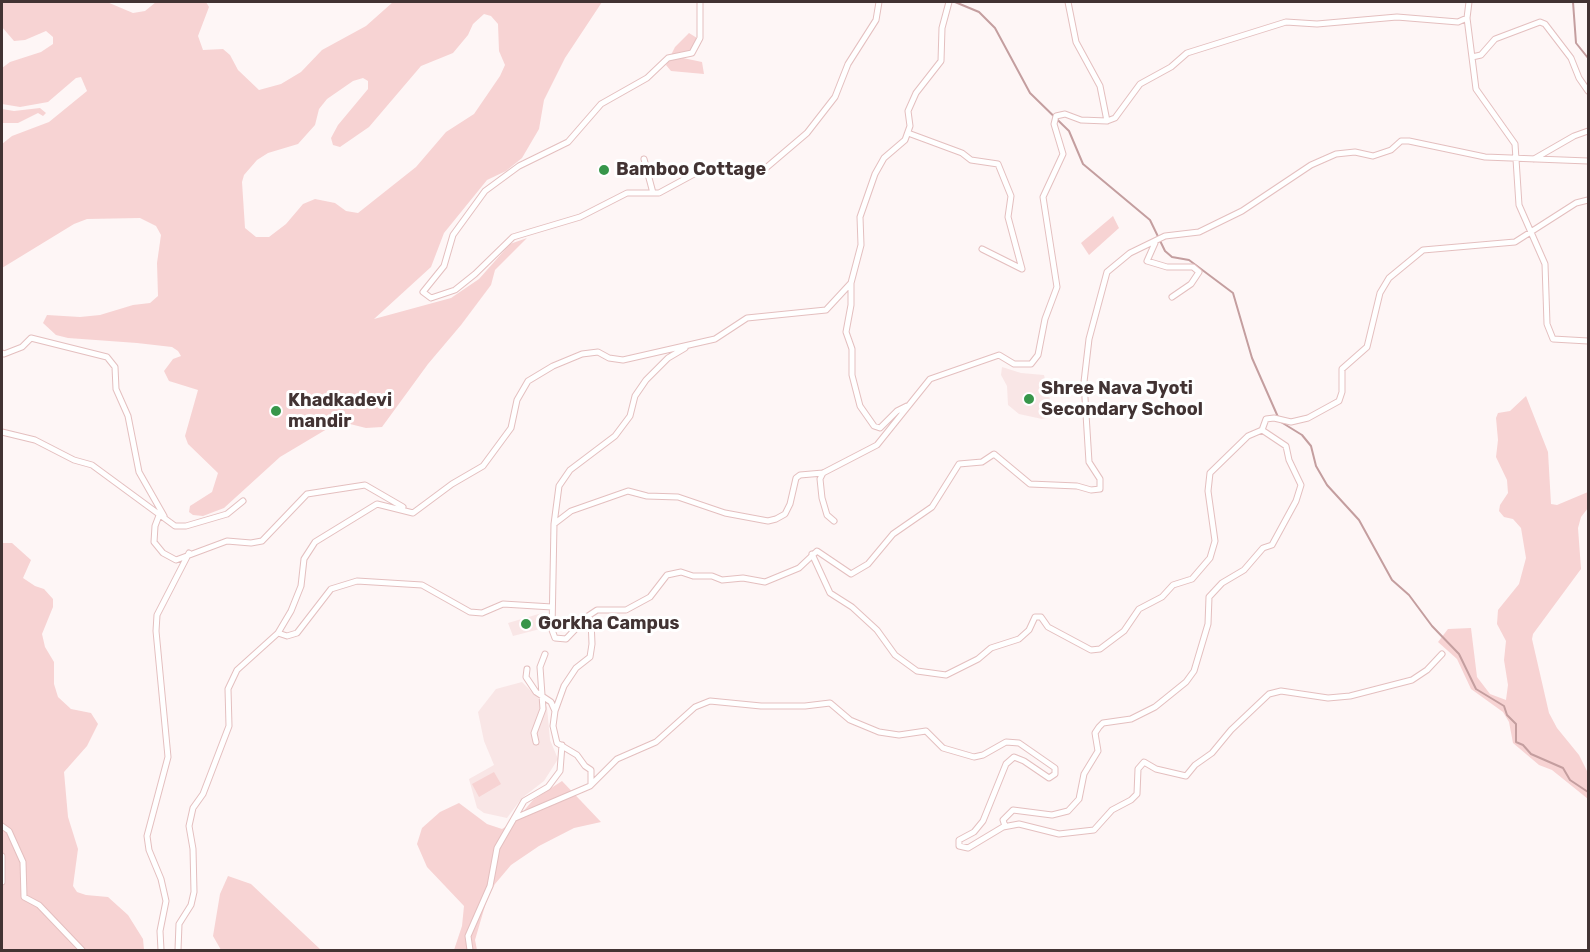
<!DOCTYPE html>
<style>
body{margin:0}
#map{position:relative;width:1590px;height:952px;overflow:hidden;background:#fef6f6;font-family:Rubik,sans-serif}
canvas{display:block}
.frame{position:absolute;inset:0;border:3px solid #423333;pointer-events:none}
</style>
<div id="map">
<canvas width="1590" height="952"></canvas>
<div class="frame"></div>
</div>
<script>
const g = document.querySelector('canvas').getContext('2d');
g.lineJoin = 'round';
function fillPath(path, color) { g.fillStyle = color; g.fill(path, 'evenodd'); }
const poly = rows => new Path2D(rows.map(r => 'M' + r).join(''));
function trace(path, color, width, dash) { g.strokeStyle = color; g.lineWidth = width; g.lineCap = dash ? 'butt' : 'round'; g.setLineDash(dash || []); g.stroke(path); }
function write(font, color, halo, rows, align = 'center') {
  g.font = font + ' Rubik,sans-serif'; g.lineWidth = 6; g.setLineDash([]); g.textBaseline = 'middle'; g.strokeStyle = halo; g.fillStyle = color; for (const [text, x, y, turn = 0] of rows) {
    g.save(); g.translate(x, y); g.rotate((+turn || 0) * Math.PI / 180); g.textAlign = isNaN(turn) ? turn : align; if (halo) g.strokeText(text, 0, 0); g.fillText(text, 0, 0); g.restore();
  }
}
fillPath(poly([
 [1002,367,1021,373,1044,375,1054,416,1042,419,1019,414,1008,405,1007,386,1001,375],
 [542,613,544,625,540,629,513,636,508,623],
 [522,682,547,707,550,740,558,759,544,781,522,798,507,818,484,813,477,808,469,779,494,765,484,741,478,712,496,689]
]), '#f9e6e6');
fillPath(poly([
 [2,2,107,2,133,13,145,11,156,2,206,2,209,7,198,36,203,50,223,49,230,55,238,70,259,90,281,84,301,72,322,50,366,26,393,2,602,2,565,58,544,100,539,129,522,158,506,171,487,180,444,233,431,267,374,319,451,298,479,279,510,244,527,238,495,270,491,285,461,325,428,364,382,427,366,428,346,423,332,426,280,457,224,508,203,516,193,515,189,512,190,506,212,492,218,473,188,444,185,436,198,390,169,381,164,371,173,359,181,356,178,351,172,347,137,343,68,338,56,335,43,323,47,315,80,317,100,315,133,305,150,303,158,296,157,263,161,235,156,226,140,218,87,219,74,224,2,268,2,144,12,136,49,122,87,91,81,77,76,78,48,102,20,107,2,104,2,68,10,62,41,52,53,44,53,37,46,31,25,40,14,41,2,27],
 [484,14,491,16,498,24,499,51,505,65,500,76,474,114,446,132,416,167,358,213,346,211,335,203,315,199,303,204,286,224,269,237,256,237,245,228,242,182,244,175,257,160,268,153,298,144,315,125,319,109,327,99,353,81,363,78,368,81,368,89,338,125,331,138,333,145,340,147,369,127,421,66,453,53,468,35,473,24],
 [689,33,697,38,694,48,683,58,702,62,704,74,671,71,666,65,675,47],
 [40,108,46,113,43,116,38,113,18,123,2,123,2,109,14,111],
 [1113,216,1119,228,1089,255,1081,243],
 [1526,396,1548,452,1551,504,1557,505,1588,492,1588,508,1581,517,1578,528,1581,569,1533,634,1532,639,1549,713,1557,728,1579,755,1588,773,1588,799,1552,770,1539,765,1513,743,1509,722,1503,712,1471,689,1457,659,1438,642,1448,629,1471,628,1477,677,1490,694,1506,700,1508,685,1504,660,1506,641,1497,624,1498,610,1519,584,1526,558,1521,528,1513,519,1504,517,1499,511,1500,505,1508,493,1507,480,1496,457,1498,440,1496,418,1498,413,1510,411],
 [2,543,12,543,31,560,23,578,35,586,44,589,53,599,53,607,42,634,45,647,54,662,54,684,58,697,71,709,91,713,98,724,87,746,64,772,68,817,78,849,73,886,77,892,86,895,108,897,128,915,143,939,144,950,2,950],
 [494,772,501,784,479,797,472,784],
 [562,781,601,822,574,828,539,846,511,865,495,884,487,899,475,940,477,950,454,950,462,926,464,906,427,867,417,844,422,828,440,812,459,803,487,824,502,829,515,821,533,800],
 [228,876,251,884,321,950,221,950,213,936,220,894]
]), '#f7d3d3');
trace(poly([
 [955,2,979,12,995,28,1030,93,1069,131,1083,164,1150,220,1165,251,1172,257,1189,260,1233,293,1252,358,1278,417],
 [1573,2,1576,43,1588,58],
 [1281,422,1302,435,1311,446,1316,466,1327,485,1359,520,1392,580,1409,595,1432,626,1459,654,1476,689,1504,706,1507,715,1516,724,1516,742,1523,745,1531,754,1563,768,1570,780,1588,792]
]), '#c49e9f', 2);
const minor = poly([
 [700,2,700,38,692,53,668,58,647,78,601,104,568,142,519,166,485,191,453,235,444,266,423,292,431,298,455,290,475,274,513,237,580,217,627,193,659,193,696,173,721,165,752,174,760,173,807,133,835,97,848,64,876,20,879,2],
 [1068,2,1076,42,1100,86,1107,121],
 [1469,2,1467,18,1476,89,1515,144,1519,205,1545,264,1547,324,1553,339,1588,341],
 [1472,57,1481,55,1495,39,1540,22,1545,24,1571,58,1579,78,1588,91],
 [908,133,962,153,971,160,998,164,1011,196,1008,217,1022,269,982,249],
 [644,159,653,193],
 [1534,159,1574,136,1588,131],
 [1155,243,1147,261,1167,267,1193,267,1199,272,1191,284,1172,297],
 [851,283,851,305,846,332,852,349,852,375,860,406,874,426,880,428,897,411,907,406],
 [2,353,4,354,22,347,31,338,107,357,115,367,116,389,128,416,139,472,164,516],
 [1262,430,1266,419,1274,418,1291,422,1308,418,1339,401,1342,392,1342,369,1367,347,1380,293,1389,278,1423,250,1515,242,1576,203,1588,200],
 [2,432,35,440,74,460,92,465,175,526,186,526,227,514,243,501],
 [823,473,820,479,822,498,827,515,834,521],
 [160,513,155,526,154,542,163,553,176,560,227,541,251,543,262,541,307,494,365,485,403,507],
 [554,524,559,486,570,470,615,436,630,416,635,396,646,380,668,358,685,348],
 [812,554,830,593,852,607,877,630,895,655,917,671,946,675,978,659,991,648,1019,639,1029,630,1035,617,1041,617,1048,627,1091,650,1100,649,1124,631,1139,609,1162,597,1173,585,1192,579,1210,558,1215,541,1208,491,1210,473,1248,436,1262,430,1286,446,1289,460,1301,485,1296,501,1272,545,1263,548,1244,570,1222,583,1209,597,1208,624,1194,671,1186,682,1155,707,1131,719,1103,723,1099,727,1095,733,1098,751,1084,774,1079,799,1068,811,1052,815,1013,810,1003,820,1005,826],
 [552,607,503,604,482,613,470,612,422,585,357,581,331,589,297,633,287,636,278,633,291,611,301,586,304,559,315,542,377,504,413,513,452,484,483,466,511,428,517,400,528,381,553,366,582,354,598,352,609,358,623,360,715,339,747,318,826,310,851,283,861,245,860,217,875,174,884,158,905,140,910,126,908,111,916,93,941,61,942,28,949,2],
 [588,616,597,610,626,610,650,597,667,575,681,572,693,576,712,576,722,580,743,578,765,582,799,568,817,551,851,574,868,564,893,534,932,507,959,464,982,462,994,454,1030,484,1077,486,1091,490,1100,489,1100,479,1089,462,1084,382,1089,339,1107,272,1130,253,1165,236,1199,232,1242,211,1311,165,1336,154,1355,152,1373,156,1391,150,1401,141,1409,141,1485,157,1588,161],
 [527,669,526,677,536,692,551,702,555,711,553,726,557,743,577,755,585,766,591,770,591,784],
 [555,711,564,686,576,668,590,657,592,644,591,620,588,616,566,639,555,638,552,630,554,524,571,511,628,491,647,496,678,497,725,513,768,521,776,519,785,514,790,504,796,478,800,475,823,473,877,445,930,379,999,355,1014,364,1031,364,1038,355,1045,319,1057,287,1043,197,1063,154,1054,124,1056,116,1065,114,1081,120,1107,121,1115,118,1140,84,1171,67,1187,53,1286,22,1317,24,1397,17,1458,22,1467,18],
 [536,742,534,733,543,709,540,667,545,654],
 [515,818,590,786,617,759,656,742,695,707,710,701,761,706,805,706,830,703,850,720,879,732,899,735,926,731,943,748,974,757,983,755,1006,742,1019,743,1055,768,1055,774,1049,778,1024,761,1014,757,1006,764,983,821,974,832,959,840,959,846,968,848,1003,827,1019,824,1059,834,1094,830,1112,810,1131,800,1137,794,1138,769,1144,762,1156,769,1186,776,1195,765,1212,753,1231,730,1269,694,1281,691,1328,698,1350,696,1412,680,1427,670,1442,654],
 [2,826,9,831,23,862,24,897,39,905,82,950],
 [2,856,2,882],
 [161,950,160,931,166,901,161,879,149,850,147,836,168,757,156,631,157,615,189,553],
 [178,950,179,924,191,905,194,892,193,849,189,826,193,808,203,794,229,726,228,689,237,670,278,633],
 [470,950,468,936,490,886,497,848,524,801,548,787,560,771,562,745]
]);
trace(minor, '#e4bfbf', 7);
trace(minor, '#fff', 5);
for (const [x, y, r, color] of [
 [604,170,6,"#37964a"],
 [1029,399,6,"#37964a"],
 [276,411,6,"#37964a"],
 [526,624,6,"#37964a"]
]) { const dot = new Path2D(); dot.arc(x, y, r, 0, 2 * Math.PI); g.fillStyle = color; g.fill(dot); trace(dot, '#fff', 2); }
write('bold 18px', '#423333', '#fff', [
 ["Bamboo Cottage",616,170],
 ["Shree Nava Jyoti",1041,389],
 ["Secondary School",1041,410],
 ["Khadkadevi",288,401],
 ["mandir",288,422],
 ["Gorkha Campus",538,624]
], 'left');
</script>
